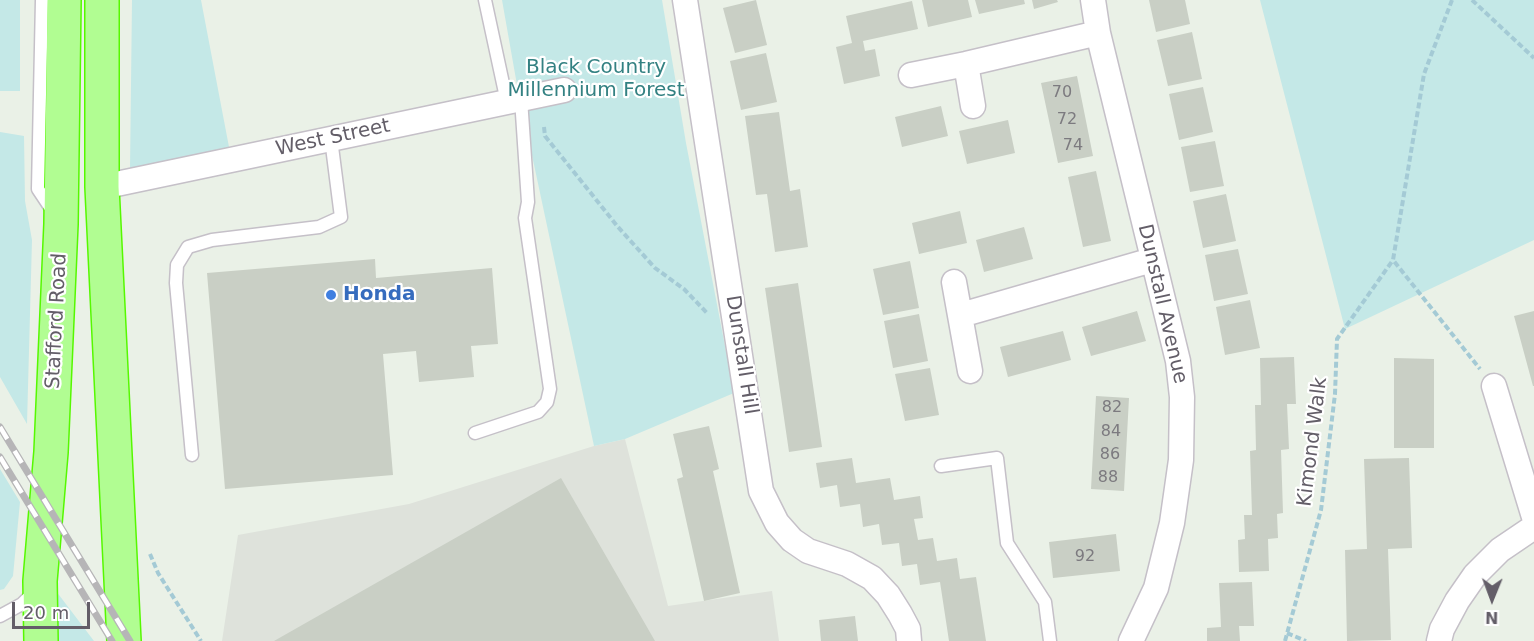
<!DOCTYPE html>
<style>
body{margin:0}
#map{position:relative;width:1534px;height:641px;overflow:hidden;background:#eaf1e7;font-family:"DejaVu Sans",sans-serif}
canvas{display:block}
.north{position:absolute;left:1462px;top:569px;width:60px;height:60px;-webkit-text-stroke:4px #fff;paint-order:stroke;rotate:181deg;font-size:16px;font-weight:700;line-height:24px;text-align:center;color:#635e68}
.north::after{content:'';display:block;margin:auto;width:21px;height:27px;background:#635e68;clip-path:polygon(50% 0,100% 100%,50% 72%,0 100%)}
.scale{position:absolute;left:12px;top:602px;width:78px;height:27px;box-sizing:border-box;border:3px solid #635e68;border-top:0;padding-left:8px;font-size:18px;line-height:21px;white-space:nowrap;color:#635e68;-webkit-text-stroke:4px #fff;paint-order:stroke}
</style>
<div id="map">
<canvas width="1534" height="641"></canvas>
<div class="north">N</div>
<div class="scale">20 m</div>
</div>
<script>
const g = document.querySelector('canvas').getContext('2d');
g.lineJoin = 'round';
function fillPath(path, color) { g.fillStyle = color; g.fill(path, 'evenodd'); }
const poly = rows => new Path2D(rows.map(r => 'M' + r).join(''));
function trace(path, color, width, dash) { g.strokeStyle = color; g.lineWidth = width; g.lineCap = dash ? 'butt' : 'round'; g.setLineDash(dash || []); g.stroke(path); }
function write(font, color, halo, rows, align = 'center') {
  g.font = font + ' "DejaVu Sans",sans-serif'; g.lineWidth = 4.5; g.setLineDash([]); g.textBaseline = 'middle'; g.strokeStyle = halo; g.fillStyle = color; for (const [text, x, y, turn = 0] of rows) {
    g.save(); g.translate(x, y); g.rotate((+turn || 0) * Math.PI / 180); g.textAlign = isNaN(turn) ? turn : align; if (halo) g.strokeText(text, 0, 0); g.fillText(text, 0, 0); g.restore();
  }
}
fillPath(poly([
 [625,439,668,606,772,591,779,641,222,641,238,535,409,504,594,446]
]), '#dee2db');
fillPath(poly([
 [0,0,20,0,20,91,0,91],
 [132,0,201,0,229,147,130,169],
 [502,0,662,0,686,143,734,393,625,439,594,446,517,85],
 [1260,0,1534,0,1534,240,1345,329],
 [0,132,24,136,25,201,32,240,27,424,0,377],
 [0,469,20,502,13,576,4,589,0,590],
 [56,591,94,641,57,641]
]), '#c4e8e7');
fillPath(poly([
 [756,0,767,45,735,53,723,8],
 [922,0,968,0,972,17,928,27],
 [975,0,1024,0,1025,4,979,14],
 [1032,0,1057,0,1058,2,1034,9],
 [1149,0,1185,0,1190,24,1156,32],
 [912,1,918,29,863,41,865,51,875,49,880,76,844,84,836,47,852,43,846,16],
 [1192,32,1202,79,1168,86,1157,40],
 [766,53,777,102,741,110,730,61],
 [1077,76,1093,156,1058,163,1041,83],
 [1203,87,1213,132,1179,140,1169,94],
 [941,106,948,136,902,147,895,117],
 [779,112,790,191,800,189,808,247,775,252,767,194,756,195,745,116],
 [1008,120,1015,153,967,164,959,131],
 [1215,141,1224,186,1190,192,1181,147],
 [1096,171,1111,241,1083,247,1068,177],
 [1226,194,1236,241,1203,248,1193,201],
 [960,211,967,243,919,254,912,223],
 [1024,227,1033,259,984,272,976,240],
 [1238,249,1248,294,1214,301,1205,255],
 [375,259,376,278,492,268,498,344,471,346,474,377,419,382,416,351,383,354,393,475,225,489,207,273],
 [910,261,919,308,883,315,873,269],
 [798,283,822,447,789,452,765,288],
 [1250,300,1260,348,1225,355,1216,307],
 [1137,311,1146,341,1091,356,1082,327],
 [1534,311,1534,386,1533,386,1514,316],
 [919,314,928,361,893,368,884,321],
 [1063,331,1071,360,1008,377,1000,347],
 [1294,357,1296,404,1287,404,1289,449,1281,450,1283,513,1277,514,1278,538,1268,539,1269,571,1239,572,1238,540,1245,539,1244,515,1252,515,1250,451,1256,450,1255,405,1261,405,1260,358],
 [1394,358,1434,359,1434,448,1394,448],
 [930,368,939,415,905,421,895,374],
 [1096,396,1129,398,1124,491,1091,489],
 [709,426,719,469,713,471,740,593,704,601,677,479,683,477,673,434],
 [852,458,856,483,890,478,894,500,920,496,923,518,914,519,918,540,933,538,937,561,957,558,960,579,976,577,986,641,949,641,940,582,920,585,917,564,902,566,899,543,882,545,879,524,863,527,860,504,840,507,837,485,820,488,816,463],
 [1409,458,1412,548,1388,549,1391,640,1347,641,1345,550,1367,549,1364,459],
 [561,478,655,641,274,641],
 [1116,534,1120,571,1053,578,1049,542],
 [1252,582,1254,626,1239,626,1240,641,1207,641,1207,628,1221,627,1219,583],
 [855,616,858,641,821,641,819,620]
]), '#c9cfc5');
const lane = poly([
 [42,0,38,189,54,213],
 [485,0,507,102],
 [475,433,538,412,547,402,550,389,525,218,528,202,521,99],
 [192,455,176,283,177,265,188,247,212,240,319,227,341,217,331,139],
 [941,466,997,458,1007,543,1045,602,1050,641],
 [0,616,22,604,35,591]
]);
const street = poly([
 [685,0,761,491,777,523,792,540,808,551,847,564,872,578,888,595,900,614,908,629,909,641],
 [1093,0,1098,33,1178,361,1182,397,1181,460,1172,523,1156,588,1131,641],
 [966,64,973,106],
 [911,75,966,64,1098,33],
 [102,187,564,90],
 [954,282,970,371],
 [961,315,1152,260],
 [1494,386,1534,517],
 [1439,641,1442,629,1457,601,1475,575,1500,550,1534,527]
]);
const highway = poly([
 [102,0,102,187,124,641],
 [41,641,40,581,51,452,61,224,64,0]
]);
trace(lane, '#c5c0c8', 15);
trace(street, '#c5c0c8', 27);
trace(highway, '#56f800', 36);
trace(poly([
 [1452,0,1424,74,1393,260,1480,369],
 [1472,0,1534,58],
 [544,127,545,136,618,227,655,268,684,289,708,314],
 [150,554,158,573,201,641],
 [1287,633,1306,641],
 [1285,641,1321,510,1335,394,1337,339,1393,260]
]), '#a4cad5', 4, [6, 3]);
trace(lane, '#fff', 12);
trace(street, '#fff', 24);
trace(highway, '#b1fd92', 33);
const rail = poly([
 [0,427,130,641],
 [0,457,112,641]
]);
trace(rail, '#b6b5b7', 7);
trace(rail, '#fff', 4.5, [14]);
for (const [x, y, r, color] of [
 [331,295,6,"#3f7fe0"]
]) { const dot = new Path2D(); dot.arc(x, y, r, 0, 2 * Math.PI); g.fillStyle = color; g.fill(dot); trace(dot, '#fff', 2); }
write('16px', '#7c7a7f', null, [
 ["70",1062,93],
 ["72",1067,120],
 ["74",1073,146],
 ["82",1112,408],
 ["84",1111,432],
 ["86",1110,455],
 ["88",1108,478],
 ["92",1085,557]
]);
write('20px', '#338182', '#fff', [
 ["Black Country",596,68],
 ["Millennium Forest",596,91]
]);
write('20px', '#635e68', '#fff', [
 ["West Street",333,138,-12],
 ["Dunstall Avenue",1162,304,77],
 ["Stafford Road",57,321,-87],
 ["Dunstall Hill",741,355,81],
 ["Kimond Walk",1313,442,-83]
]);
write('bold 20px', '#366cbe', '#fff', [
 ["Honda",343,295]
], 'left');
</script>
